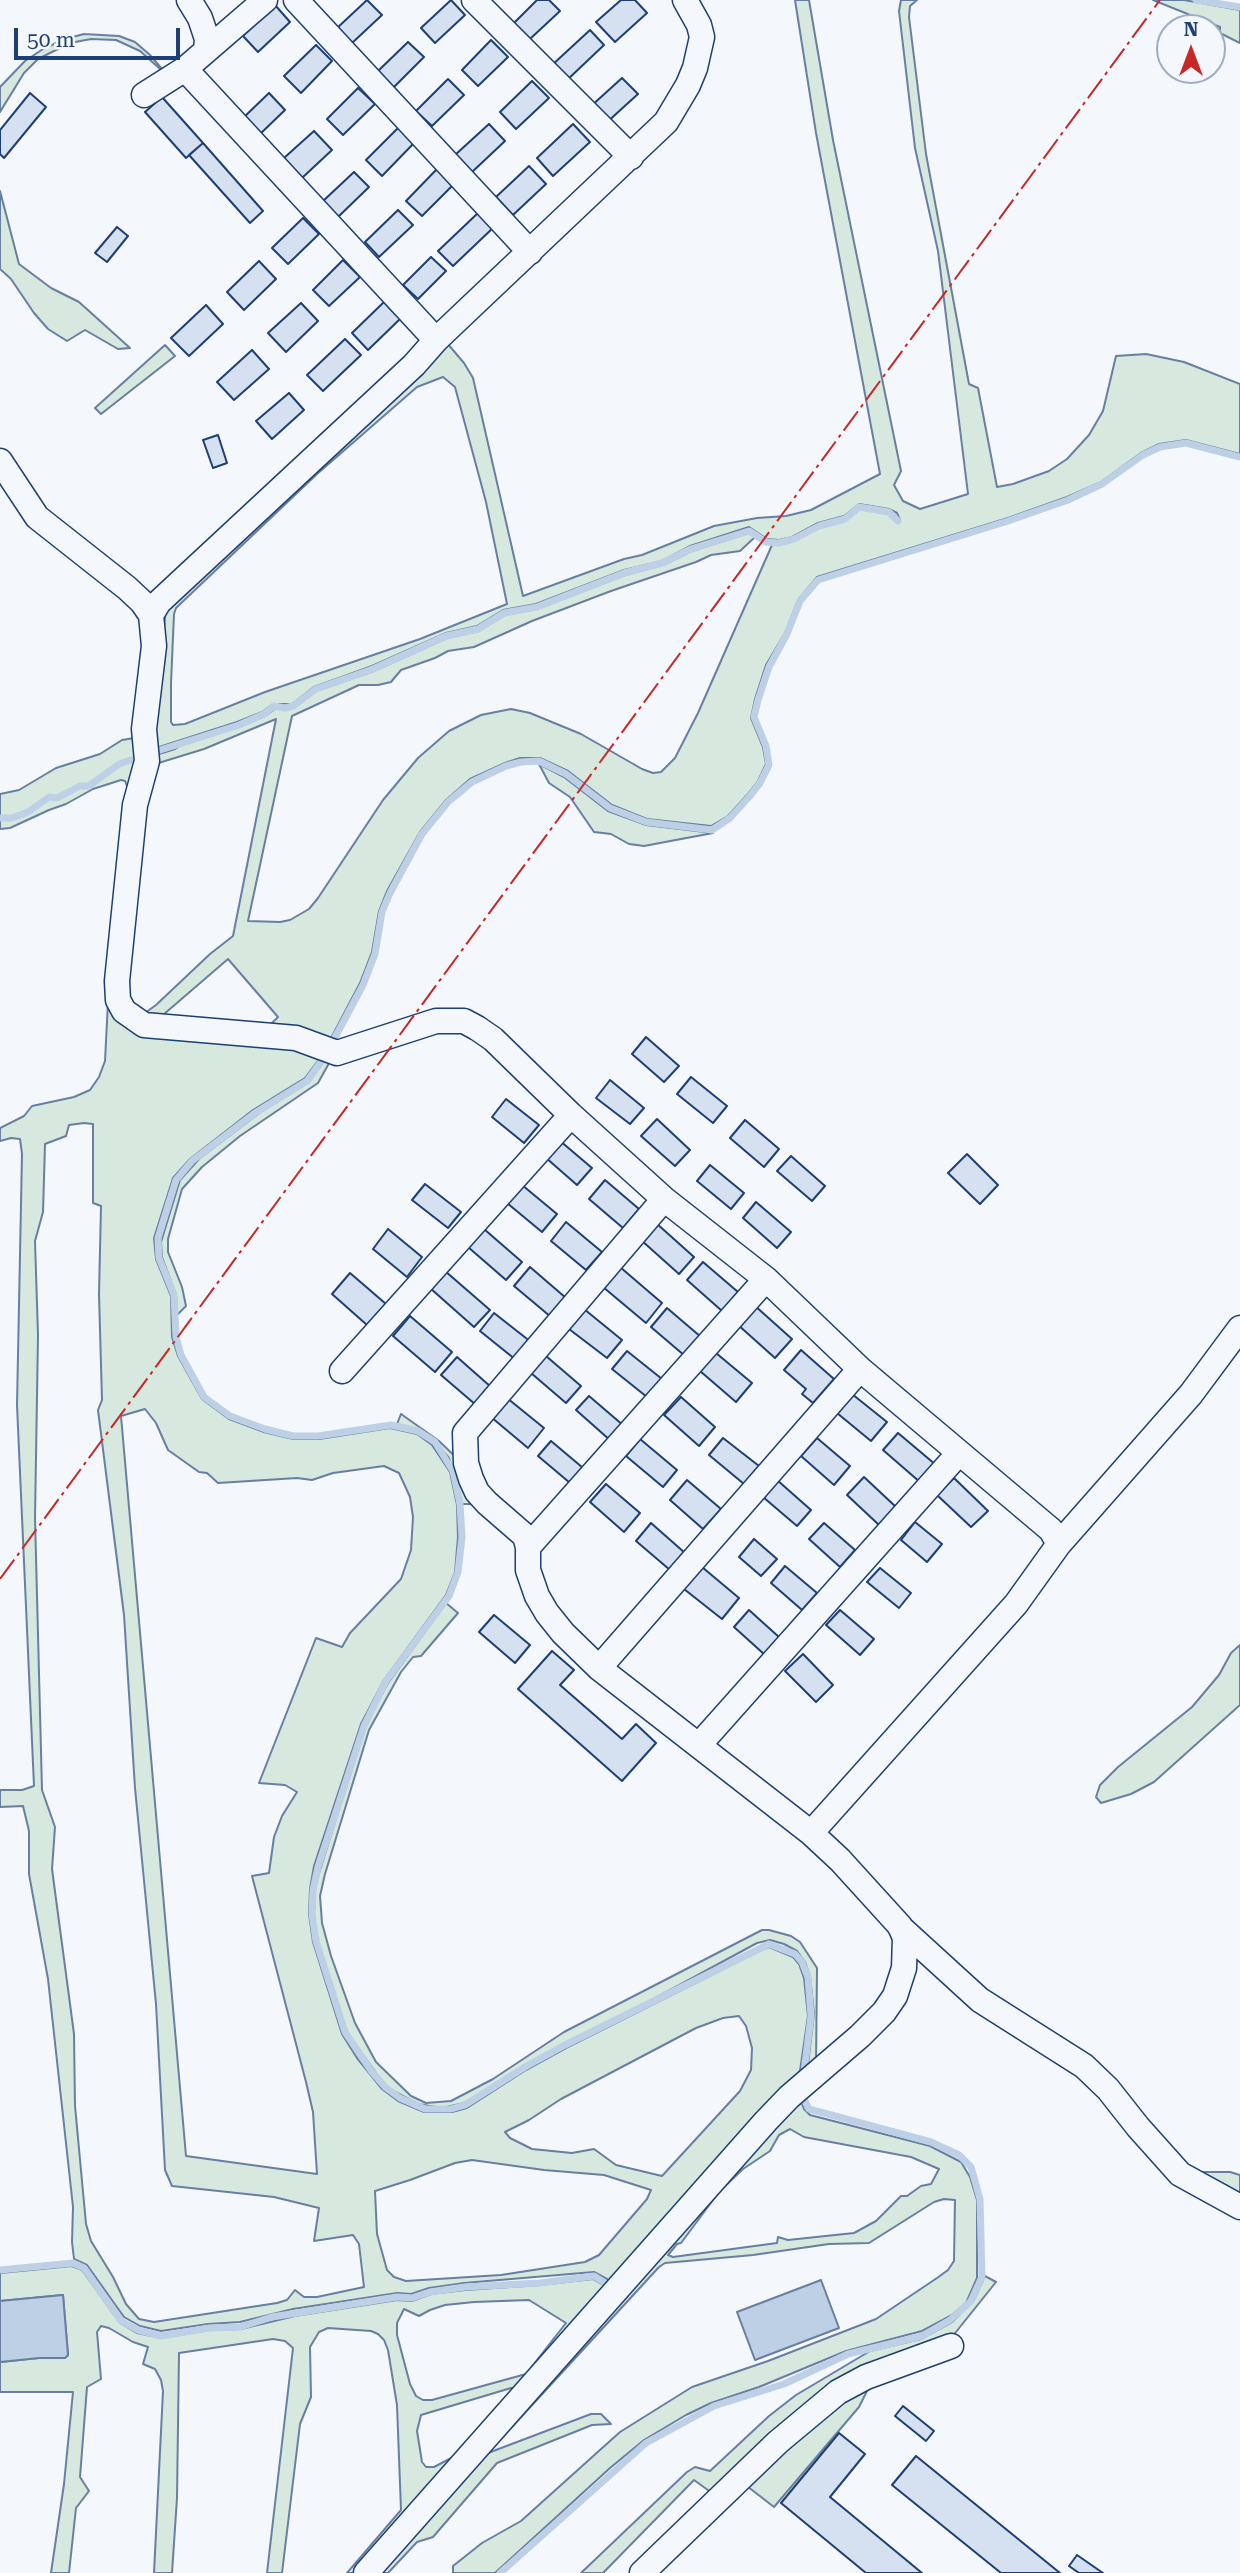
<!DOCTYPE html>
<style>
body{margin:0}
#map{position:relative;width:1240px;height:2573px;overflow:hidden;background:#f4f7fb;font-family:"Roboto Serif",serif}
canvas{display:block}
.north{position:absolute;left:1156px;top:14px;width:70px;height:70px;box-sizing:border-box;background:#f4f7fb;border:2px solid #9eadc5;border-radius:50%;rotate:0deg;font-size:19px;font-weight:700;line-height:28px;text-align:center;color:#1d3f73}
.north::after{content:'';display:block;margin:auto;width:24px;height:32px;background:#c62828;clip-path:polygon(50% 0,100% 100%,50% 72%,0 100%)}
.scale{position:absolute;left:14px;top:28px;width:166px;height:32px;box-sizing:border-box;border:4px solid #1d3f73;border-top:0;padding-left:9px;font-size:21px;line-height:24px;white-space:nowrap;color:#1d3f73;-webkit-text-stroke:5px #f4f7fb;paint-order:stroke}
</style>
<div id="map">
<canvas width="1240" height="2573"></canvas>
<div class="north">N</div>
<div class="scale">50 m</div>
</div>
<script>
const g = document.querySelector('canvas').getContext('2d');
g.lineJoin = 'round';
function fillPath(path, color) { g.fillStyle = color; g.fill(path, 'evenodd'); }
const poly = rows => new Path2D(rows.map(r => 'M' + r).join(''));
function trace(path, color, width, dash) { g.strokeStyle = color; g.lineWidth = width; g.lineCap = dash ? 'butt' : 'round'; g.setLineDash(dash || []); g.stroke(path); }
const green = poly([
 [795,0,809,0,833,140,901,471,894,485,903,501,920,509,968,494,938,251,915,148,899,11,901,0,917,0,910,6,909,17,926,154,969,384,978,388,997,487,1013,484,1049,471,1067,459,1089,435,1103,411,1116,356,1146,354,1184,362,1240,384,1240,454,1186,440,1159,444,1141,453,1101,482,1067,497,1008,518,817,577,798,600,785,633,766,665,755,699,751,718,763,747,766,764,758,781,747,795,728,816,711,826,647,819,612,805,568,771,540,758,520,758,505,763,470,779,446,800,420,832,387,891,379,911,372,952,360,983,329,1042,267,1028,278,1017,228,959,156,1021,138,1018,156,1005,210,954,233,936,276,719,204,749,152,765,153,756,175,749,184,743,239,727,265,716,275,709,294,708,316,691,374,671,447,638,479,631,505,615,537,609,625,575,663,565,692,551,749,533,755,537,740,551,711,555,696,562,611,591,532,621,474,647,448,651,435,658,401,670,391,682,378,685,359,685,292,716,248,921,280,922,290,920,309,909,318,898,383,800,418,758,449,731,481,715,511,709,530,713,581,734,642,769,653,773,661,772,675,758,698,713,772,545,794,541,820,527,845,521,860,509,888,514,896,522,900,520,897,513,889,509,859,504,844,516,818,523,792,537,779,540,767,539,749,527,690,546,662,561,624,570,536,604,503,610,477,626,446,633,372,666,314,687,292,704,273,704,262,712,237,722,153,749,166,607,447,343,464,363,473,378,523,596,624,559,642,555,714,526,757,518,786,516,811,510,880,474,816,133,795,0],
 [443,377,455,387,486,502,507,604,420,639,265,692,185,724,173,725,171,722,171,683,174,614,176,608,317,474,417,387,443,377],
 [1153,0,1184,0,1240,10,1240,43,1220,33,1220,27,1153,0],
 [84,34,119,36,135,42,150,55,168,76,140,51,116,40,91,39,70,43,38,59,24,73,0,112,0,87,25,61,43,49,65,39,84,34],
 [0,191,19,264,51,288,79,302,130,348,118,349,85,330,67,341,48,329,34,313,11,279,0,269,0,191],
 [165,345,175,356,101,414,95,408,165,345],
 [138,730,131,796,125,781,121,780,93,789,66,804,49,810,10,828,0,829,0,794,19,790,56,768,100,754,122,740,134,738,138,730],
 [539,764,564,777,608,811,646,825,713,833,644,846,629,844,611,834,594,832,570,797,549,783,539,764],
 [108,1002,207,1034,323,1054,305,1078,253,1110,190,1159,173,1178,154,1238,156,1259,171,1296,172,1337,178,1356,202,1399,229,1419,264,1432,293,1439,319,1439,390,1428,417,1434,432,1445,450,1472,457,1505,458,1537,455,1572,446,1595,384,1680,361,1724,314,1866,310,1889,309,1914,313,1942,342,2034,357,2058,382,2089,398,2101,424,2112,452,2112,467,2108,526,2070,566,2048,759,1951,769,1947,793,1957,799,1964,804,1978,808,2016,800,2071,360,2573,347,2573,401,2510,397,2405,388,2350,384,2340,378,2334,371,2331,328,2328,319,2332,310,2347,311,2397,300,2424,282,2573,267,2573,293,2348,285,2341,273,2339,179,2353,177,2498,172,2573,154,2573,163,2391,161,2380,155,2369,143,2364,148,2347,133,2342,109,2328,101,2326,97,2332,101,2379,87,2387,80,2477,89,2491,76,2508,69,2573,51,2573,64,2484,73,2392,0,2392,0,2362,39,2358,65,2358,68,2355,63,2295,0,2301,0,2273,72,2266,82,2270,120,2323,137,2333,161,2338,209,2330,241,2329,295,2316,397,2300,412,2301,431,2294,465,2290,540,2285,593,2279,603,2285,606,2284,607,2279,594,2272,464,2283,429,2288,411,2294,397,2293,293,2309,240,2322,208,2324,161,2331,140,2326,124,2317,87,2265,74,2259,72,2242,73,2207,48,1979,29,1874,29,1831,23,1806,0,1807,0,1790,22,1790,34,1786,17,1405,22,1154,20,1139,11,1138,0,1141,0,1128,24,1116,32,1106,74,1097,90,1090,99,1077,105,1061,108,1002],
 [84,1123,93,1124,93,1203,101,1206,99,1294,102,1400,98,1410,124,1615,135,1788,156,2004,165,2170,172,2186,274,2197,319,2208,314,2241,353,2235,359,2244,364,2287,317,2297,304,2297,295,2290,287,2300,277,2303,154,2322,139,2319,126,2304,113,2277,91,2241,86,2224,75,2106,74,2034,52,1869,55,1827,42,1790,35,1518,38,1335,35,1241,43,1212,45,1144,66,1136,69,1125,84,1123],
 [145,1409,156,1423,168,1450,199,1472,207,1473,218,1483,297,1478,312,1480,333,1473,384,1466,399,1473,410,1497,413,1517,411,1550,401,1579,350,1633,342,1647,316,1638,259,1783,285,1785,297,1792,282,1816,274,1837,269,1873,252,1876,306,2082,313,2112,317,2174,186,2156,121,1416,145,1409],
 [739,2016,746,2026,752,2048,751,2070,740,2091,662,2176,616,2165,594,2149,572,2153,532,2149,510,2138,505,2132,529,2120,561,2099,696,2028,723,2018,739,2016],
 [472,2160,544,2170,604,2175,651,2190,647,2199,599,2255,585,2262,501,2275,406,2281,394,2277,387,2270,377,2234,375,2191,410,2180,455,2163,472,2160],
 [529,2300,566,2323,526,2374,432,2400,423,2400,416,2396,410,2384,397,2335,397,2323,404,2309,419,2316,430,2310,445,2305,474,2302,529,2300],
 [511,2388,518,2388,457,2455,434,2467,426,2467,422,2462,417,2431,421,2415,511,2388],
 [333,1056,318,1083,240,1136,202,1167,182,1189,168,1239,168,1252,182,1287,186,1306,177,1315,176,1295,162,1257,161,1242,180,1180,200,1158,258,1114,309,1082,325,1060,333,1056],
 [401,1414,439,1441,464,1465,482,1504,462,1504,449,1458,433,1439,416,1429,397,1424,401,1414],
 [446,1603,458,1613,421,1656,413,1657,401,1672,369,1730,325,1874,320,1896,322,1923,331,1956,355,2023,376,2062,411,2096,426,2103,451,2101,493,2079,564,2032,762,1930,769,1930,791,1936,800,1942,817,1968,816,2065,807,2072,814,2014,810,1976,805,1962,797,1951,784,1944,770,1940,757,1943,635,2009,539,2057,464,2103,442,2108,418,2104,388,2088,381,2080,347,2032,317,1940,314,1915,315,1886,365,1726,388,1683,446,1603],
 [1240,1645,1240,1705,1154,1782,1131,1794,1101,1803,1096,1797,1100,1785,1118,1767,1192,1707,1219,1675,1231,1653,1240,1645],
 [798,2094,804,2109,810,2115,930,2146,961,2162,970,2177,977,2200,977,2278,966,2303,952,2315,922,2331,846,2351,759,2387,711,2403,686,2415,644,2440,610,2468,495,2573,453,2573,453,2566,482,2543,521,2521,620,2432,692,2387,768,2361,876,2319,937,2278,948,2270,954,2261,955,2200,944,2199,934,2202,869,2243,829,2244,753,2255,665,2263,659,2267,488,2453,591,2414,601,2414,611,2424,592,2425,497,2463,433,2537,417,2542,388,2573,374,2573,798,2094],
 [790,2129,804,2137,911,2157,939,2169,931,2184,921,2186,907,2196,901,2196,876,2221,854,2233,788,2240,778,2237,777,2243,673,2257,668,2255,677,2244,681,2243,719,2192,743,2169,770,2151,779,2135,790,2129],
 [1186,2172,1230,2172,1240,2175,1240,2202,1186,2172],
 [985,2276,996,2282,948,2342,877,2366,712,2493,694,2480,603,2573,581,2573,687,2472,695,2467,710,2471,769,2416,796,2395,870,2351,921,2339,952,2322,974,2300,985,2276],
 [872,2381,859,2407,774,2507,743,2483,812,2417,872,2381]
]);
fillPath(green, '#d7e8df');
trace(green, '#687fa3', 2);
const water = poly([
 [821,2280,839,2328,755,2360,737,2312,821,2280],
 [63,2295,68,2355,65,2358,39,2358,0,2362,0,2301,63,2295]
]);
fillPath(water, '#bed0e5');
trace(water, '#687fa3', 2);
trace(poly([
 [1196,0,1240,7],
 [154,752,239,725,264,714,274,706,285,708,293,706,316,689,373,669,446,636,478,629,504,613,537,607,624,573,662,563,691,549,749,531,766,542,779,543,794,539,819,526,845,519,859,507,889,512,898,521],
 [0,818,12,818,28,812,49,797,57,798,80,786,89,786,119,764,137,758],
 [332,1043,363,985,375,954,382,912,390,893,422,834,448,802,472,782,506,766,521,762,539,761,566,774,610,808,646,822,712,830,730,818,749,797,760,783,769,765,766,746,754,717,758,700,769,667,787,634,800,601,818,580,1008,521,1068,500,1102,484,1143,455,1160,447,1186,443,1240,457],
 [325,1056,307,1081,255,1113,192,1161,176,1180,158,1238,159,1258,174,1295,176,1337,181,1355,204,1397,230,1416,265,1429,293,1436,318,1436,391,1425,418,1431,435,1442,453,1471,460,1504,462,1537,458,1572,449,1596,386,1681,364,1726,318,1867,313,1890,312,1914,316,1941,345,2032,372,2072,385,2087,400,2098,425,2109,451,2109,465,2105,525,2067,565,2045,769,1944,795,1954,802,1962,808,1977,811,2016,804,2072],
 [0,2270,73,2263,84,2268,121,2321,138,2330,161,2336,209,2328,240,2327,272,2317,397,2297,412,2298,430,2292,465,2287,540,2283,594,2276,605,2283],
 [500,2573,646,2443,714,2406,784,2384,848,2354,922,2336,950,2320,971,2301,982,2277,980,2199,971,2167,959,2155,931,2142,809,2109,802,2095]
]), '#bed0e5', 7);
const building = poly([
 [367,0,382,15,351,44,336,29,367,0],
 [451,0,465,15,435,43,421,28,451,0],
 [537,0,549,0,560,11,530,39,514,23,537,0],
 [621,0,635,0,647,13,615,42,596,22,621,0],
 [275,5,290,22,258,52,243,36,275,5],
 [590,30,604,45,565,82,551,66,590,30],
 [491,40,508,57,478,86,462,70,491,40],
 [408,42,424,57,393,88,377,72,408,42],
 [316,45,332,61,301,93,284,76,316,45],
 [622,78,638,94,605,124,590,107,622,78],
 [448,79,464,95,432,126,416,111,448,79],
 [532,81,549,98,516,129,500,112,532,81],
 [358,88,375,104,343,135,327,119,358,88],
 [30,93,46,107,4,158,0,154,0,130,30,93],
 [269,93,285,110,258,136,242,119,269,93],
 [162,97,203,143,186,158,145,112,162,97],
 [489,124,505,141,471,173,455,155,489,124],
 [573,124,590,142,553,176,537,158,573,124],
 [399,127,415,142,382,176,366,160,399,127],
 [314,131,332,150,302,178,284,158,314,131],
 [203,143,263,211,250,223,189,155,203,143],
 [529,166,546,184,513,215,496,197,529,166],
 [437,169,453,185,422,216,406,201,437,169],
 [354,172,369,187,337,218,322,202,354,172],
 [398,210,413,225,379,257,365,242,398,210],
 [479,212,494,227,453,266,438,251,479,212],
 [303,218,319,234,288,264,272,248,303,218],
 [117,227,128,236,107,262,95,253,117,227],
 [431,257,446,271,418,299,403,285,431,257],
 [343,260,360,277,329,306,313,290,343,260],
 [259,261,276,279,244,310,227,292,259,261],
 [384,302,400,319,368,350,352,333,384,302],
 [301,303,318,321,286,352,268,333,301,303],
 [206,305,223,324,189,356,171,338,206,305],
 [345,339,361,355,323,391,307,375,345,339],
 [252,350,269,369,234,400,217,382,252,350],
 [289,393,304,410,272,439,256,421,289,393],
 [218,435,227,463,213,468,203,440,218,435],
 [646,1037,679,1066,664,1082,632,1054,646,1037],
 [691,1077,727,1106,713,1123,677,1094,691,1077],
 [610,1080,644,1108,630,1124,596,1098,610,1080],
 [506,1099,539,1125,524,1143,492,1117,506,1099],
 [657,1119,690,1150,675,1166,641,1136,657,1119],
 [745,1120,779,1149,764,1167,730,1138,745,1120],
 [559,1140,592,1168,577,1185,545,1157,559,1140],
 [967,1154,998,1185,980,1204,948,1173,967,1154],
 [791,1156,825,1186,812,1201,777,1171,791,1156],
 [710,1165,744,1193,731,1209,697,1181,710,1165],
 [605,1180,639,1209,623,1228,589,1199,605,1180],
 [425,1184,461,1212,448,1228,412,1200,425,1184],
 [522,1185,557,1214,542,1232,507,1203,522,1185],
 [756,1202,791,1232,777,1248,743,1218,756,1202],
 [566,1222,602,1252,586,1270,551,1241,566,1222],
 [656,1223,694,1257,679,1274,641,1240,656,1223],
 [388,1229,422,1257,407,1277,373,1249,388,1229],
 [484,1229,522,1262,506,1280,468,1247,484,1229],
 [703,1262,738,1292,722,1311,687,1280,703,1262],
 [530,1267,566,1298,551,1317,514,1286,530,1267],
 [620,1267,662,1303,646,1323,603,1287,620,1267],
 [445,1271,490,1310,474,1327,430,1288,445,1271],
 [350,1273,386,1304,367,1325,332,1294,350,1273],
 [754,1305,792,1339,775,1358,737,1324,754,1305],
 [667,1308,701,1337,685,1356,651,1327,667,1308],
 [584,1309,622,1340,607,1358,569,1329,584,1309],
 [494,1313,531,1342,516,1360,480,1331,494,1313],
 [410,1316,452,1352,435,1372,393,1336,410,1316],
 [801,1350,834,1379,813,1403,802,1394,806,1389,784,1370,801,1350],
 [627,1351,662,1379,647,1397,612,1369,627,1351],
 [716,1353,752,1383,736,1402,700,1371,716,1353],
 [546,1356,581,1386,566,1403,531,1373,546,1356],
 [457,1357,491,1387,476,1405,441,1375,457,1357],
 [852,1394,887,1422,871,1441,837,1413,852,1394],
 [589,1396,624,1426,611,1441,576,1410,589,1396],
 [681,1397,715,1427,699,1446,664,1415,681,1397],
 [507,1398,544,1428,528,1448,491,1417,507,1398],
 [898,1433,936,1465,921,1483,883,1450,898,1433],
 [723,1438,759,1466,744,1484,709,1455,723,1438],
 [817,1438,850,1466,834,1485,801,1456,817,1438],
 [640,1439,677,1470,663,1487,626,1456,640,1439],
 [551,1441,589,1473,576,1488,538,1456,551,1441],
 [864,1477,896,1507,879,1525,847,1495,864,1477],
 [954,1478,988,1511,971,1527,937,1495,954,1478],
 [687,1480,721,1509,703,1529,670,1500,687,1480],
 [777,1480,811,1510,797,1526,763,1497,777,1480],
 [606,1484,640,1513,624,1532,590,1502,606,1484],
 [915,1522,942,1544,927,1562,901,1540,915,1522],
 [651,1523,685,1553,670,1570,636,1541,651,1523],
 [824,1523,855,1550,840,1567,809,1539,824,1523],
 [754,1539,777,1559,761,1576,739,1557,754,1539],
 [785,1566,817,1593,802,1610,771,1583,785,1566],
 [702,1567,739,1598,722,1619,684,1589,702,1567],
 [880,1568,911,1593,899,1608,867,1582,880,1568],
 [749,1610,780,1638,765,1655,734,1627,749,1610],
 [840,1610,874,1639,860,1655,826,1625,840,1610],
 [494,1615,530,1645,515,1663,479,1632,494,1615],
 [552,1651,574,1670,560,1685,622,1739,636,1724,656,1743,622,1781,518,1689,552,1651],
 [803,1654,833,1685,816,1702,785,1671,803,1654],
 [903,2406,934,2431,926,2441,895,2416,903,2406],
 [839,2433,865,2454,830,2497,922,2573,866,2573,781,2503,839,2433],
 [916,2456,1060,2573,1001,2573,892,2485,916,2456],
 [1077,2555,1103,2573,1079,2573,1069,2566,1077,2555]
]);
fillPath(building, '#d5e0f0');
trace(building, '#1d3f73', 2);
const minor = poly([
 [189,0,200,18,207,39,206,50],
 [296,0,530,252],
 [474,0,631,157],
 [185,69,436,340],
 [144,95,185,69,265,0],
 [0,461,37,517,127,588,142,602,151,615,154,646,144,729,147,761,135,805,117,981,118,1000,124,1011,144,1025,296,1038,337,1053,436,1021,464,1021,477,1028,493,1039,571,1115,664,1199,766,1279,860,1369,1051,1530,1059,1544],
 [151,615,159,602,414,365,436,340,666,122,688,85,695,68,702,37,699,25,685,0],
 [342,1371,571,1115],
 [528,1547,766,1279],
 [599,1668,860,1369],
 [699,1745,959,1453],
 [811,1833,1016,1604,1059,1544,1191,1394,1240,1328],
 [900,1927,980,2000,1084,2066,1108,2089,1138,2127,1180,2174,1240,2207],
 [366,2573,766,2121,789,2097,860,2036,884,2012,895,1996,904,1968,905,1938,900,1926,840,1860,811,1833,599,1668,563,1633,547,1613,537,1596,528,1570,528,1547,525,1536,487,1503,477,1492,471,1479,466,1463,465,1433,664,1199],
 [642,2573,778,2442,838,2392,866,2377,951,2346]
]);
trace(minor, '#1d3f73', 27);
trace(minor, '#f4f7fb', 24);
trace(poly([
 [0,1579,1160,0]
]), '#c62828', 2, [24, 5, 3.5, 5]);
</script>
